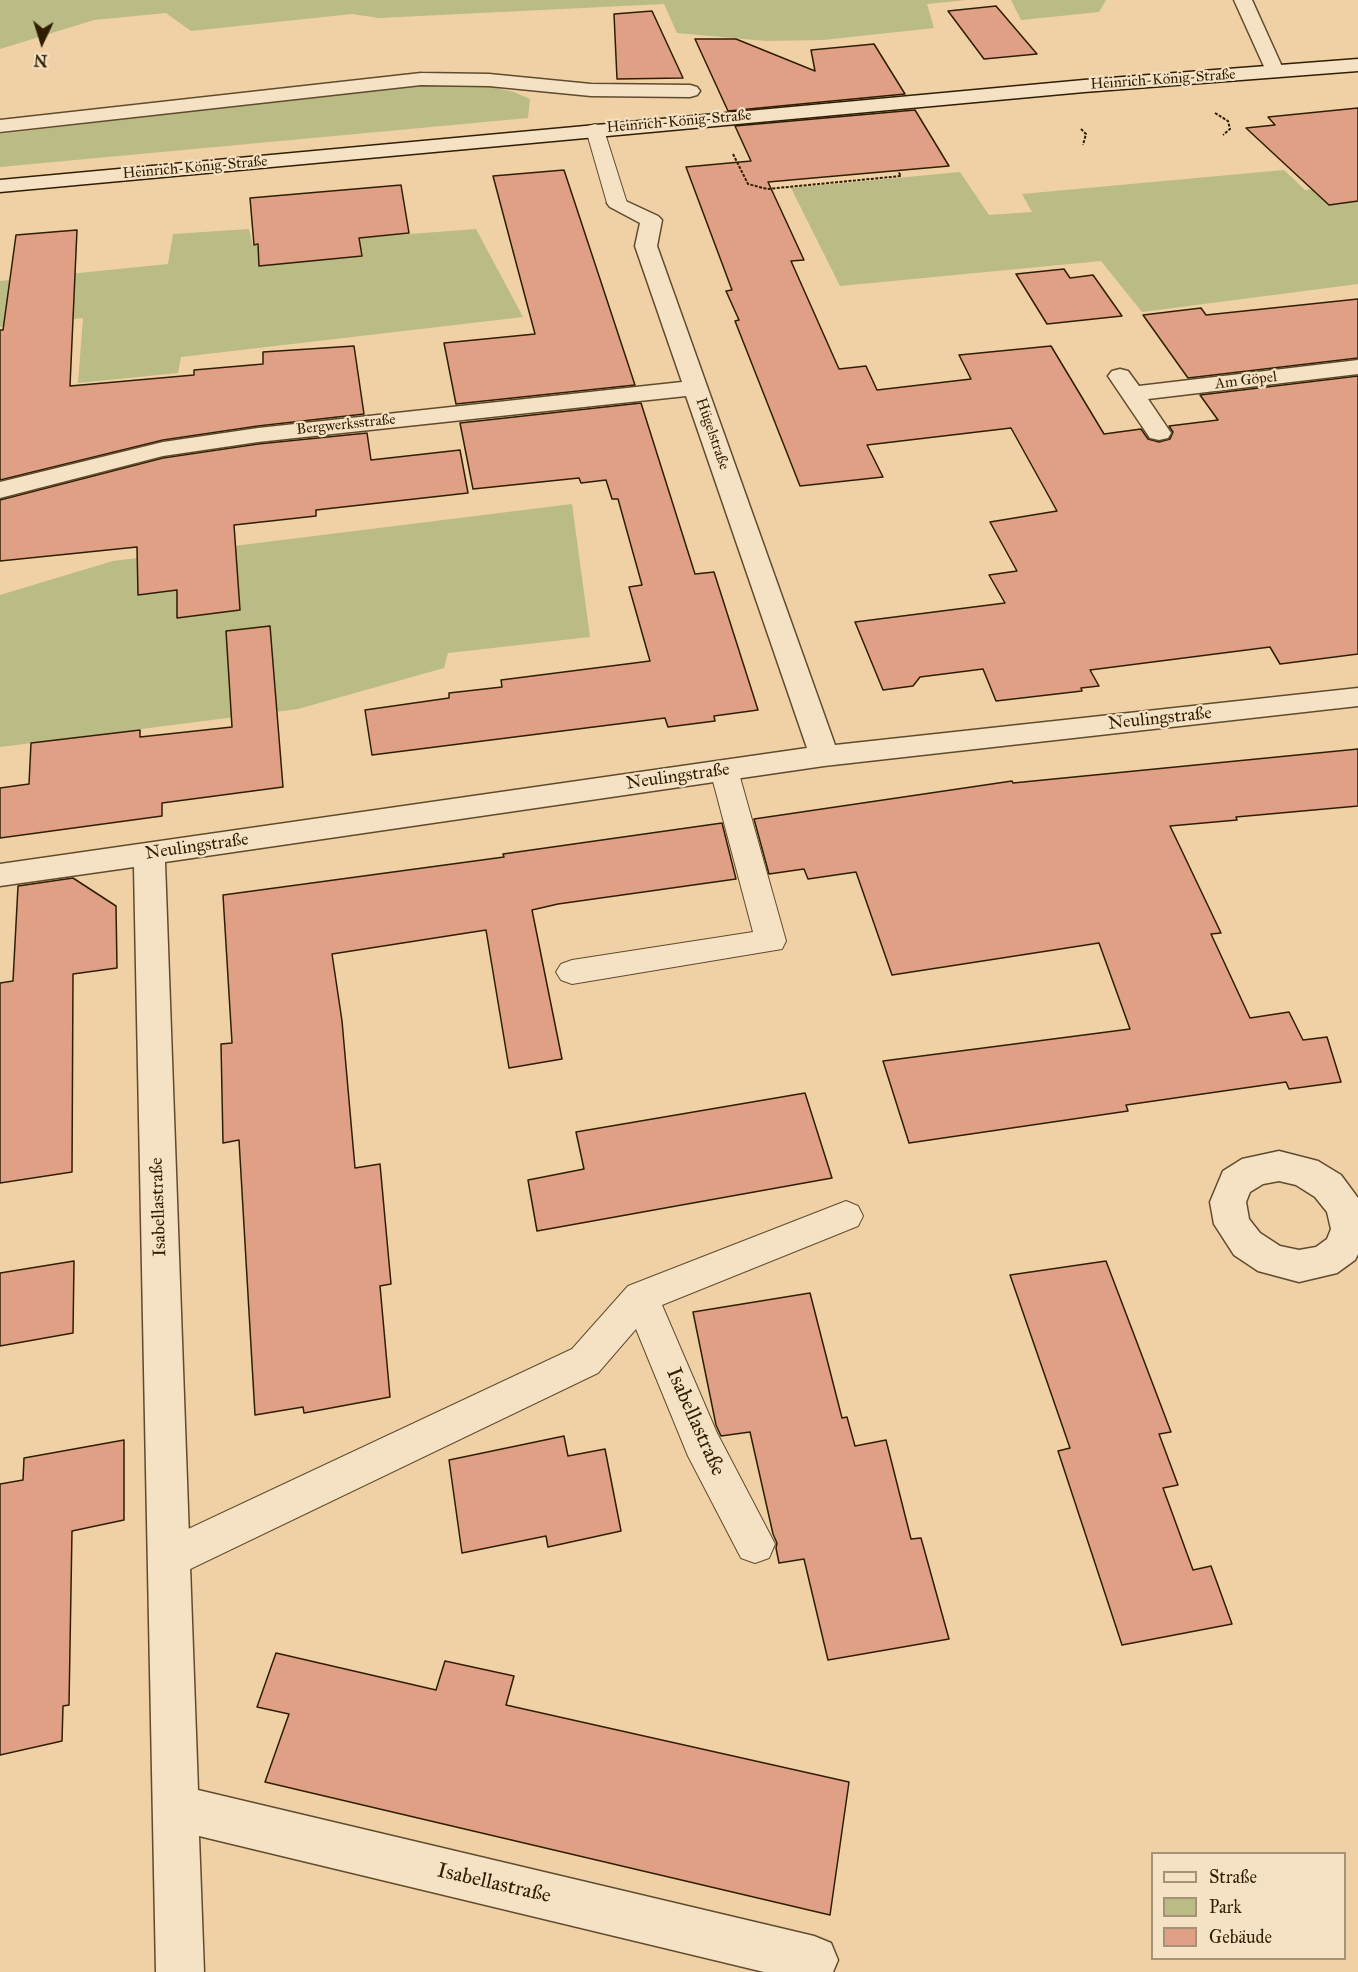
<!DOCTYPE html>
<meta charset="utf-8">
<style>
body{margin:0}
#map{position:relative;width:1358px;height:1972px;overflow:hidden;background:#efd1a5;font-family:"IM FELL Great Primer",serif}
canvas{display:block}
.legend{position:absolute;left:1151px;top:1852px;width:195px;height:108px;box-sizing:border-box;background:#f5e1c4;border:2px solid #a69377;margin:0;padding:8px 10px;list-style:none;font-size:18px;color:#301e03}
.legend li{display:flex;align-items:center;gap:12px;height:30px}
.legend b{width:30px;border:2px solid #a69377}
.north{position:absolute;left:12px;top:12px;width:60px;height:60px;-webkit-text-stroke:4px #f5e1c4;paint-order:stroke;rotate:184deg;font-size:16px;font-weight:700;line-height:24px;text-align:center;color:#301e03}
.north::after{content:'';display:block;margin:auto;width:21px;height:27px;background:#301e03;clip-path:polygon(50% 0,100% 100%,50% 72%,0 100%)}
</style>
<div id="map">
<canvas width="1358" height="1972"></canvas>
<ul class="legend">
<li><b style="height:8px;background:#f5e1c4"></b>Straße</li>
<li><b style="height:16px;background:#babb85"></b>Park</li>
<li><b style="height:16px;background:#dfa086"></b>Gebäude</li>
</ul>
<div class="north">N</div>
</div>
<script>
const g = document.querySelector('canvas').getContext('2d');
g.lineJoin = 'round';
function fillPath(path, color) { g.fillStyle = color; g.fill(path, 'evenodd'); }
const poly = rows => new Path2D(rows.map(r => 'M' + r).join(''));
function trace(path, color, width, dash) { g.strokeStyle = color; g.lineWidth = width; g.lineCap = dash ? 'butt' : 'round'; g.setLineDash(dash || []); g.stroke(path); }
function write(font, color, halo, rows, align = 'center') {
  g.font = font + ' "IM FELL Great Primer",serif'; g.lineWidth = 4.5; g.setLineDash([]); g.textBaseline = 'middle'; g.strokeStyle = halo; g.fillStyle = color; for (const [text, x, y, turn = 0] of rows) {
    g.save(); g.translate(x, y); g.rotate((+turn || 0) * Math.PI / 180); g.textAlign = isNaN(turn) ? turn : align; if (halo) g.strokeText(text, 0, 0); g.fillText(text, 0, 0); g.restore();
  }
}
fillPath(poly([
 [0,0,966,0,927,4,934,28,823,40,766,41,677,33,664,4,379,18,352,14,191,31,166,13,94,20,0,49],
 [1011,0,1106,0,1099,12,1021,20],
 [453,85,487,86,514,92,530,99,528,118,0,167,0,134,395,87],
 [1284,170,1305,190,1358,186,1358,284,1142,312,1101,261,840,286,791,188,960,172,989,215,1032,212,1022,194],
 [249,229,253,246,476,229,523,317,181,357,178,373,78,383,83,318,0,327,0,281,168,264,173,234],
 [572,504,590,637,448,653,444,668,298,709,0,747,0,595,113,561]
]), '#babb85');
const building = poly([
 [996,6,1037,54,984,59,948,11,996,6],
 [652,11,683,78,617,79,614,14,652,11],
 [695,39,736,39,815,71,811,50,874,44,905,94,728,111,695,39],
 [1358,108,1358,201,1329,205,1246,128,1275,125,1268,117,1358,108],
 [915,110,949,166,768,182,804,260,791,261,839,369,866,366,877,390,971,379,959,355,1051,346,1104,434,1141,429,1148,439,1159,442,1170,439,1173,432,1169,426,1218,420,1200,395,1358,376,1358,654,1280,664,1270,647,1090,670,1099,686,1081,688,1082,691,996,701,983,669,920,677,913,686,883,690,855,622,1005,603,989,575,1017,571,990,522,1057,511,1011,428,867,445,883,477,800,486,735,321,739,320,726,291,732,290,686,167,751,161,735,126,915,110],
 [564,170,635,385,456,404,444,343,535,334,493,176,564,170],
 [401,185,409,233,359,238,362,256,259,266,258,244,254,245,250,198,401,185],
 [77,230,70,386,194,375,194,370,263,364,263,352,354,346,364,414,258,426,163,440,0,480,0,330,3,330,16,235,77,230],
 [1064,269,1070,278,1093,275,1122,316,1047,324,1016,274,1064,269],
 [1358,299,1358,358,1188,378,1143,315,1201,308,1206,315,1358,299],
 [641,403,695,574,714,572,758,710,714,716,715,721,668,727,665,718,372,755,365,710,449,698,449,693,502,687,501,680,650,661,629,587,642,585,618,499,612,499,606,480,581,483,579,478,473,489,460,423,641,403],
 [367,433,371,460,460,450,468,493,316,510,316,516,234,525,240,610,177,618,177,590,138,595,137,547,0,561,0,500,163,458,258,444,367,433],
 [270,626,283,787,162,803,162,816,0,838,0,788,29,784,31,743,140,730,140,737,232,727,226,631,270,626],
 [1358,749,1358,806,1236,817,1237,820,1170,826,1221,933,1211,934,1250,1018,1289,1012,1303,1040,1327,1037,1341,1082,1289,1089,1286,1082,1126,1105,1128,1111,909,1143,883,1061,1130,1029,1099,943,892,975,856,872,808,879,804,869,769,874,754,819,1012,781,1013,783,1358,749],
 [722,823,736,879,558,904,532,910,562,1059,509,1068,486,930,332,954,342,1021,355,1168,380,1164,391,1284,380,1286,390,1397,304,1413,303,1407,255,1415,239,1140,223,1143,221,1044,232,1043,223,895,504,857,503,854,722,823],
 [73,878,116,906,117,968,73,974,72,1172,0,1183,0,983,13,981,18,886,73,878],
 [805,1093,832,1178,537,1231,528,1180,584,1169,576,1132,805,1093],
 [74,1261,73,1333,0,1346,0,1273,74,1261],
 [1106,1261,1171,1432,1159,1434,1178,1485,1163,1488,1193,1570,1211,1566,1232,1624,1122,1645,1058,1451,1070,1448,1010,1275,1106,1261],
 [810,1293,842,1418,847,1417,855,1446,886,1440,911,1539,921,1538,949,1639,828,1660,804,1559,779,1563,776,1548,777,1543,773,1534,750,1432,721,1436,716,1425,693,1312,810,1293],
 [564,1436,568,1456,605,1449,621,1531,548,1547,546,1536,462,1553,449,1460,564,1436],
 [124,1440,124,1520,72,1531,69,1705,63,1706,62,1741,0,1755,0,1484,23,1480,24,1458,124,1440],
 [276,1653,436,1690,445,1661,514,1676,506,1705,849,1782,830,1915,265,1782,289,1714,257,1707,276,1653]
]);
fillPath(building, '#dfa086');
trace(building, '#301e03', 1.5);
const service = poly([
 [595,124,602,126,604,130,627,203,624,207,610,207,607,203,586,130,588,126,595,124],
 [724,760,734,763,738,770,786,941,782,949,572,984,561,980,556,972,561,964,572,960,753,932,710,770,714,763,724,760],
 [846,1201,858,1206,863,1216,858,1226,662,1305,717,1433,775,1544,769,1558,755,1563,741,1558,688,1456,636,1329,598,1373,182,1573,168,1578,154,1573,148,1559,154,1545,572,1349,628,1286,846,1201]
]);
const minor = poly([
 [1234,0,1252,0,1284,71,1282,75,1275,77,1268,75,1266,71,1234,0],
 [421,73,489,74,591,84,690,85,697,87,700,91,697,95,690,97,591,96,489,86,421,85,0,132,0,120,421,73],
 [617,197,658,216,662,220,657,246,835,745,1358,688,1358,706,824,766,165,862,198,1790,814,1936,831,1943,838,1960,833,1972,764,1972,199,1836,204,1972,156,1972,134,867,0,886,0,864,807,748,686,396,258,442,163,456,0,498,0,482,163,442,258,428,682,382,635,246,640,223,610,207,607,203,610,199,617,197],
 [1358,360,1358,374,1148,399,1171,433,1168,438,1159,440,1150,438,1108,376,1112,371,1120,369,1128,371,1139,386,1358,360],
 [1279,1151,1318,1161,1341,1175,1358,1198,1358,1254,1355,1260,1337,1273,1299,1282,1258,1271,1234,1255,1214,1224,1210,1202,1223,1171,1242,1159,1279,1151],
 [1279,1181,1296,1185,1315,1197,1327,1212,1331,1229,1327,1239,1316,1247,1299,1250,1280,1246,1260,1233,1249,1219,1246,1202,1250,1192,1263,1184,1279,1181]
]);
const secondary = poly([
 [1358,59,1358,71,1084,92,0,192,0,180,1084,80,1358,59]
]);
trace(service, '#604b2c', 2);
trace(minor, '#604b2c', 3);
trace(secondary, '#301e03', 3);
trace(poly([
 [1215,113,1228,121,1230,129,1223,135],
 [1081,129,1086,134,1083,145],
 [733,154,748,184,767,189,901,176,898,171]
]), '#301e03', 2, [3, 1.5]);
fillPath(service, '#f5e1c4');
fillPath(minor, '#f5e1c4');
fillPath(secondary, '#f5e1c4');
write('15px', '#301e03', '#f5e1c4', [
 ["Heinrich-König-Straße",1163,80,-4],
 ["Heinrich-König-Straße",679,122,-5],
 ["Heinrich-König-Straße",195,168,-5],
 ["Am Göpel",1246,381,-7],
 ["Bergwerksstraße",346,425,-6],
 ["Hügelstraße",712,434,71]
]);
write('18px', '#301e03', '#f5e1c4', [
 ["Neulingstraße",1160,719,-6],
 ["Neulingstraße",678,777,-8],
 ["Neulingstraße",197,847,-8],
 ["Isabellastraße",159,1207,-92]
]);
write('21px', '#301e03', '#f5e1c4', [
 ["Isabellastraße",695,1422,66],
 ["Isabellastraße",494,1884,13]
]);
</script>
